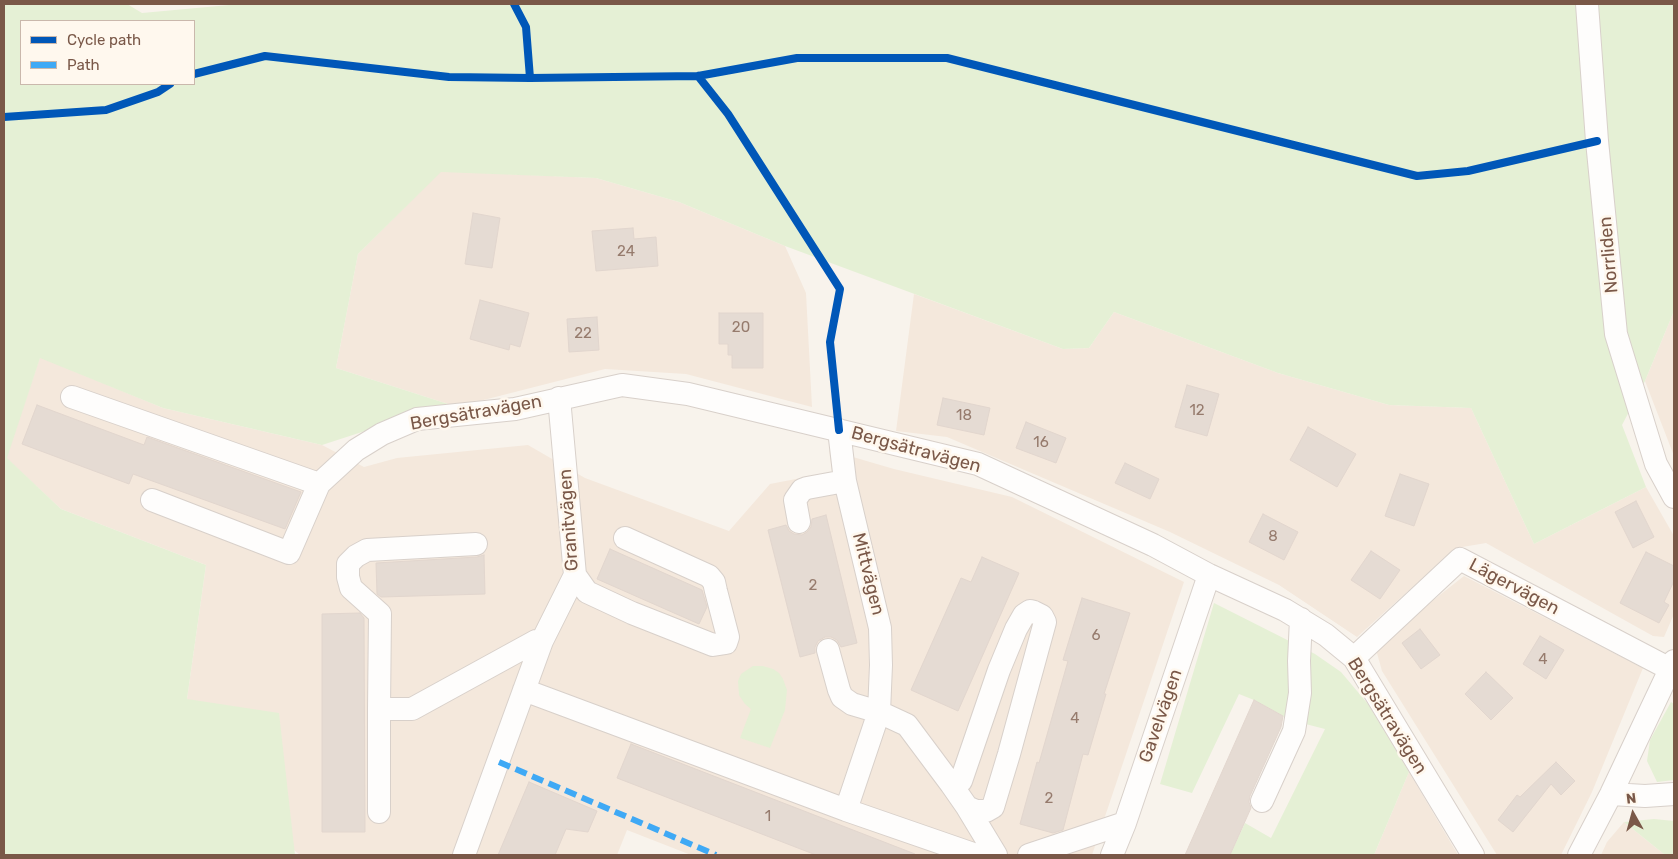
<!DOCTYPE html>
<meta charset="utf-8">
<style>
body{margin:0}
#map{position:relative;width:1678px;height:859px;overflow:hidden;background:#f8f3ec;font-family:Rubik,sans-serif}
canvas{display:block}
.frame{position:absolute;inset:0;border:5px solid #7a5848;pointer-events:none}
.legend{position:absolute;left:20px;top:20px;width:175px;height:65px;box-sizing:border-box;background:#fff8ee;border:1px solid #cab8ac;margin:0;padding:6px 9px;list-style:none;font-size:15px;color:#7a5848}
.legend li{display:flex;align-items:center;gap:10px;height:25px}
.legend b{width:25px;border:1px solid #cab8ac}
.north{position:absolute;left:1608px;top:789px;width:50px;height:50px;-webkit-text-stroke:4px #fff8ee;paint-order:stroke;rotate:353deg;font-size:14px;font-weight:700;line-height:20px;text-align:center;color:#7a5848}
.north::after{content:'';display:block;margin:auto;width:18px;height:22px;background:#7a5848;clip-path:polygon(50% 0,100% 100%,50% 72%,0 100%)}
</style>
<div id="map">
<canvas width="1678" height="859"></canvas>
<div class="frame"></div>
<ul class="legend">
<li><b style="height:6px;background:#0057b8"></b>Cycle path</li>
<li><b style="height:6px;background:#3fa9f5"></b>Path</li>
</ul>
<div class="north">N</div>
</div>
<script>
const g = document.querySelector('canvas').getContext('2d');
g.lineJoin = 'round';
function fillPath(path, color) { g.fillStyle = color; g.fill(path, 'evenodd'); }
const poly = rows => new Path2D(rows.map(r => 'M' + r).join(''));
function trace(path, color, width, dash) { g.strokeStyle = color; g.lineWidth = width; g.lineCap = dash ? 'butt' : 'round'; g.setLineDash(dash || []); g.stroke(path); }
function write(font, color, halo, rows, align = 'center') {
  g.font = font + ' Rubik,sans-serif'; g.lineWidth = 5; g.setLineDash([]); g.textBaseline = 'middle'; g.strokeStyle = halo; g.fillStyle = color; for (const [text, x, y, turn = 0] of rows) {
    g.save(); g.translate(x, y); g.rotate((+turn || 0) * Math.PI / 180); g.textAlign = isNaN(turn) ? turn : align; if (halo) g.strokeText(text, 0, 0); g.fillText(text, 0, 0); g.restore();
  }
}
fillPath(poly([
 [441,171,596,178,679,202,785,246,806,293,812,407,686,374,605,369,460,406,448,404,336,368,358,254],
 [914,294,1063,349,1089,348,1114,312,1278,373,1389,405,1471,408,1534,544,1646,487,1674,536,1674,614,1664,637,1653,636,1486,543,1456,548,1357,637,1279,585,1170,532,947,437,896,431],
 [1674,311,1674,456,1645,381],
 [40,357,163,408,322,445,364,467,397,458,528,445,585,478,729,531,770,484,832,472,829,450,894,469,1012,497,1184,582,1092,855,691,855,627,830,617,855,300,855,294,850,187,699,206,565,61,509,6,458],
 [1464,576,1643,668,1592,792,1561,855,1497,855,1382,671,1375,646],
 [1409,772,1458,855,1374,855],
 [1624,822,1665,855,1601,855,1607,842]
]), '#f4e8dc');
fillPath(poly([
 [4,4,127,4,142,13,240,4,1674,4,1674,311,1645,381,1622,425,1646,487,1534,544,1471,408,1389,405,1278,373,1114,312,1089,348,1063,349,785,246,679,202,596,178,441,172,358,254,336,368,448,404,322,445,163,408,40,358,7,458,61,509,206,565,187,699,279,713,295,855,4,855],
 [21,21,194,21,194,84,21,84],
 [1214,603,1315,654,1341,672,1368,704,1409,772,1374,855,1230,855,1245,823,1271,838,1325,729,1290,720,1254,700,1239,694,1192,793,1160,784],
 [753,666,763,666,773,669,779,673,783,679,787,690,785,710,770,748,740,738,751,709,745,704,739,695,738,681,741,674],
 [1671,702,1674,704,1674,780,1657,782,1647,761,1650,740],
 [1654,819,1674,821,1674,855,1665,855,1624,822]
]), '#e5f0d5');
const building = poly([
 [473,213,500,218,492,268,465,264,473,213],
 [633,228,634,239,656,237,658,266,596,271,592,231,633,228],
 [480,300,529,313,520,347,510,344,509,350,470,339,480,300],
 [719,313,763,313,763,368,732,368,732,355,728,355,728,344,719,344,719,313],
 [597,317,599,350,569,352,567,319,597,317],
 [1187,385,1219,394,1207,436,1175,427,1187,385],
 [943,398,990,408,984,435,937,425,943,398],
 [37,405,144,445,147,437,301,492,285,529,133,474,129,484,22,444,37,405],
 [1026,422,1066,438,1056,463,1016,448,1026,422],
 [1308,427,1356,454,1337,487,1290,460,1308,427],
 [1125,463,1159,479,1150,499,1115,483,1125,463],
 [1400,474,1429,484,1414,526,1385,516,1400,474],
 [1636,501,1654,537,1633,548,1615,512,1636,501],
 [1263,514,1298,532,1284,560,1249,542,1263,514],
 [826,515,857,643,841,647,837,640,831,637,825,637,818,641,815,647,815,653,800,657,768,530,786,525,789,531,794,534,802,535,807,532,811,527,812,519,826,515],
 [610,549,702,590,707,607,699,624,597,579,610,549],
 [1371,551,1400,570,1380,599,1351,580,1371,551],
 [1646,552,1674,566,1674,581,1664,602,1669,605,1659,623,1620,603,1646,552],
 [484,555,485,594,381,597,377,594,376,563,477,557,484,555],
 [982,557,1019,573,958,711,911,690,961,578,971,582,982,557],
 [1082,598,1130,613,1104,694,1106,694,1088,755,1083,754,1063,830,1053,833,1020,824,1037,762,1039,763,1068,661,1063,660,1082,598],
 [360,613,364,618,365,832,322,832,322,614,360,613],
 [1420,629,1440,655,1421,669,1402,643,1420,629],
 [1540,636,1564,650,1546,679,1523,664,1540,636],
 [1486,672,1513,698,1491,720,1465,694,1486,672],
 [1254,700,1283,716,1281,727,1250,796,1249,802,1251,808,1230,855,1185,855,1254,700],
 [631,744,915,854,914,855,816,855,617,778,631,744],
 [1556,762,1575,781,1561,795,1551,784,1513,832,1498,820,1517,795,1520,797,1556,762],
 [529,782,597,811,588,832,566,829,555,855,498,855,529,782]
]);
fillPath(building, '#e5dbd3');
trace(building, '#e2d6ce', 1);
const minor = poly([
 [1587,4,1597,141,1616,334,1656,464,1674,497],
 [72,397,319,484],
 [839,430,845,481,880,628,881,665,879,712,846,810,976,855],
 [152,500,289,553,319,484,356,450,382,434,417,419,515,409,622,385,688,394,978,464,1153,545,1209,575,1285,610,1326,635,1354,658,1473,855],
 [799,522,795,500,802,490,807,488,845,481],
 [476,544,367,550,356,556,348,564,348,577,351,588,380,614,379,709,412,709,536,641,542,641],
 [575,575,587,592,632,613,713,645,726,643,728,637,716,591,714,582,709,576,625,538],
 [828,650,839,690,842,697,852,704,879,712,907,725,951,784,957,783,961,781,999,670,1016,629,1024,615,1030,611,1034,612,1042,616,1045,622,1009,754,993,807,986,811,976,811,967,807,951,784],
 [1354,658,1460,559,1670,669],
 [524,690,846,810],
 [379,709,379,812],
 [1611,794,1645,796,1674,794],
 [1262,801,1294,731,1300,693,1299,661,1301,619],
 [967,807,996,855],
 [464,855,542,641,575,575,559,398],
 [1029,855,1125,823],
 [1112,855,1125,823,1209,575],
 [1579,855,1611,794,1674,661]
]);
trace(minor, '#d8d0ca', 24);
trace(minor, '#fefdfc', 22);
trace(poly([
 [499,762,716,855]
]), '#3fa9f5', 6, [12, 6]);
trace(poly([
 [514,4,526,27,530,78],
 [194,74,265,56,449,77,530,78,698,76,797,58,947,58,1417,176,1468,171,1597,141],
 [698,76,728,114,840,289,830,342,839,430],
 [4,117,106,110,158,92,170,84]
]), '#0057b8', 8);
write('15px', '#967b6d', null, [
 ["24",626,252],
 ["20",741,328],
 ["22",583,334],
 ["12",1197,411],
 ["18",964,416],
 ["16",1041,443],
 ["8",1273,537],
 ["2",813,586],
 ["6",1096,636],
 ["4",1543,660],
 ["4",1075,719],
 ["2",1049,799],
 ["1",768,817]
]);
write('18px', '#7a5848', '#fff8ee', [
 ["Norrliden",1609,255,-95],
 ["Bergsätravägen",476,413,-10],
 ["Bergsätravägen",916,450,15],
 ["Granitvägen",569,520,-94],
 ["Mittvägen",868,574,76],
 ["Lägervägen",1514,587,28],
 ["Gavelvägen",1161,716,-71],
 ["Bergsätravägen",1387,716,58]
]);
</script>
